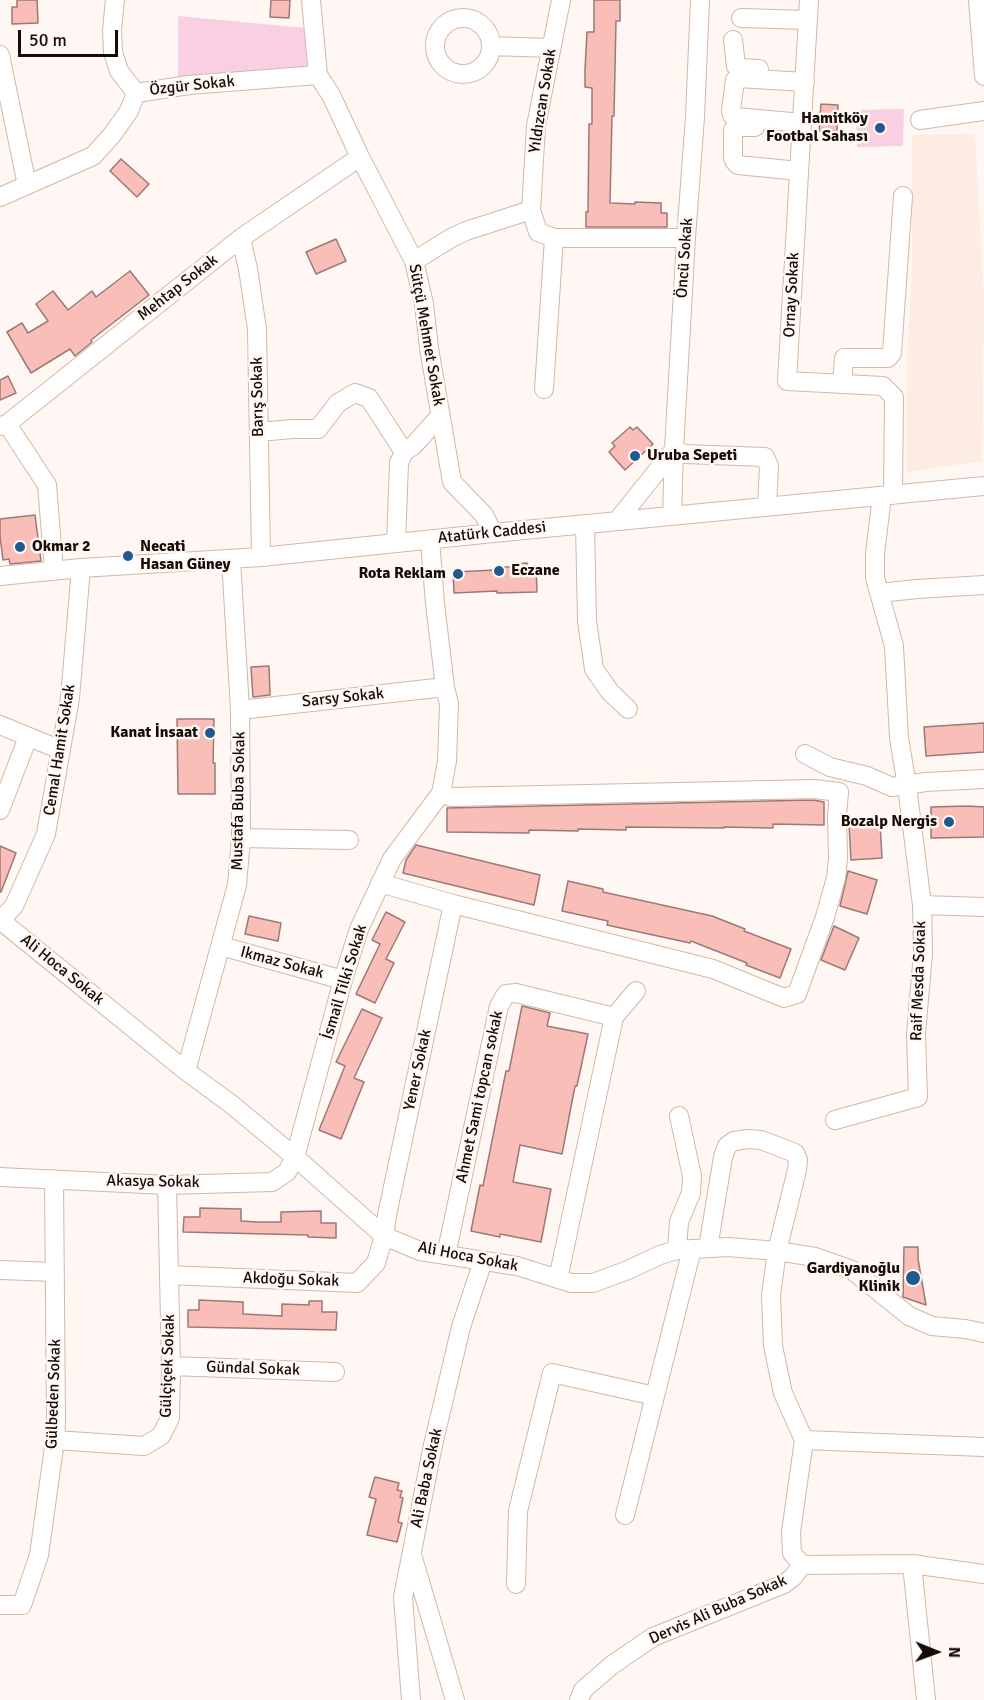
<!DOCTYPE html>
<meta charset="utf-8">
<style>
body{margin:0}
#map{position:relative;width:984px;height:1700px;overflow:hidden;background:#fef7f3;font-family:Signika,sans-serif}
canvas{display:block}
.north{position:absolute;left:906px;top:1622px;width:60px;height:60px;-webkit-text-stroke:4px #fef7f3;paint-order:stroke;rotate:91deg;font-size:16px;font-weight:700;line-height:24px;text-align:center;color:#160b05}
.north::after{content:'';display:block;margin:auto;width:21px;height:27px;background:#160b05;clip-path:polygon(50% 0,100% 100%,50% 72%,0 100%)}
.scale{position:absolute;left:18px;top:30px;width:100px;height:27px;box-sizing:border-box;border:3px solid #160b05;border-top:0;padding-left:8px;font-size:18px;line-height:21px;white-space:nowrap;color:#160b05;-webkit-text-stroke:4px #fef7f3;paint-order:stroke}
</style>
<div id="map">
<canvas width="984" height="1700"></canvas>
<div class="north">N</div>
<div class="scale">50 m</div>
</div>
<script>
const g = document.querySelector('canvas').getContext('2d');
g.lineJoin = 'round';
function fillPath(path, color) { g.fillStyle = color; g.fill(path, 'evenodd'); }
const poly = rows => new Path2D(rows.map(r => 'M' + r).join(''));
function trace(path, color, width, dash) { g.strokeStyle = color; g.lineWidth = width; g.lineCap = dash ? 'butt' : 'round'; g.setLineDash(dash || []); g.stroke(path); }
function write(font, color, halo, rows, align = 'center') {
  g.font = font + ' Signika,sans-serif'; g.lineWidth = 5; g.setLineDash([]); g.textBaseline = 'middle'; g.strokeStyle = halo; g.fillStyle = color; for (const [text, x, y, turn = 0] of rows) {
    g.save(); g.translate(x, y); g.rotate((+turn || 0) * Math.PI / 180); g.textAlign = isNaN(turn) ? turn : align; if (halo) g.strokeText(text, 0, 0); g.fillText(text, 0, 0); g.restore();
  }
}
fillPath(poly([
 [975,134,984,300,982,461,906,472,907,362,912,270,912,135]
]), '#fcece2');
fillPath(poly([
 [178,16,305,28,308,69,178,82],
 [904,109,903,146,857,147,856,110]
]), '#f8d0e1');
const building = poly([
 [17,0,37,0,38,23,12,24,12,7,17,7,17,0],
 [271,0,290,0,289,18,270,17,271,0],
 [594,0,620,0,620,21,616,21,614,116,612,116,610,203,635,204,635,202,661,203,661,213,667,213,667,227,586,227,586,212,588,212,589,124,592,124,592,88,585,87,585,69,587,32,594,32,594,0],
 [821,104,838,105,837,131,819,131,821,104],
 [121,159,149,184,137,197,110,171,121,159],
 [336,239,346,261,316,274,306,252,336,239],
 [130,271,149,295,91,340,92,342,75,356,70,349,31,373,7,332,22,323,28,333,48,321,36,304,53,291,68,310,92,291,96,297,130,271],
 [8,376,16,393,0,400,0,380,8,376],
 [630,427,633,430,637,427,653,444,625,470,609,452,615,446,612,443,630,427],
 [35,515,41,561,10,564,9,559,3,560,0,536,0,519,35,515],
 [527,563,528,566,536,566,537,592,497,593,497,591,454,593,453,572,496,570,496,567,517,567,517,564,527,563],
 [269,666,270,695,253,697,251,667,269,666],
 [177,719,214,719,213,763,215,763,215,794,178,794,177,719],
 [984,723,984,752,926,756,924,727,984,723],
 [813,800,824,802,824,825,773,824,773,828,724,827,724,828,626,827,626,830,578,829,578,831,529,830,529,833,447,832,447,808,813,800],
 [967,806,984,807,984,837,931,838,931,807,967,806],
 [880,823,882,858,851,860,849,824,880,823],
 [416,845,540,875,534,905,403,873,406,860,416,845],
 [0,846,16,853,1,892,0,892,0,846],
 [848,871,877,880,867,914,840,906,848,871],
 [568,881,603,889,603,892,712,916,745,929,744,931,791,949,780,978,746,965,747,963,691,941,690,943,607,925,608,921,562,911,568,881],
 [386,912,405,922,386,959,394,963,375,1003,356,994,380,944,372,940,386,912],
 [249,916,281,923,278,941,245,934,249,916],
 [834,926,859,938,845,970,821,960,834,926],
 [522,1006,550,1013,547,1026,588,1034,577,1086,575,1086,562,1154,520,1145,513,1182,551,1189,541,1242,500,1234,500,1237,471,1231,480,1185,483,1186,506,1071,509,1071,522,1006],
 [362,1009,382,1018,354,1078,364,1082,341,1139,319,1130,345,1066,336,1062,362,1009],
 [200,1208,241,1209,241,1221,256,1222,281,1222,281,1212,321,1211,321,1223,336,1223,336,1238,308,1237,308,1235,183,1232,184,1217,200,1217,200,1208],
 [904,1247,918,1247,918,1259,926,1305,903,1297,904,1247],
 [199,1300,243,1302,243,1314,282,1316,282,1304,309,1305,309,1301,322,1301,322,1312,337,1312,336,1330,188,1327,188,1310,199,1310,199,1300],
 [375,1477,399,1483,397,1490,402,1491,400,1497,403,1498,398,1522,402,1523,397,1542,367,1535,376,1499,369,1497,375,1477]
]);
fillPath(building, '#fabeb9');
trace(building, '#9d7976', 1.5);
const minor = poly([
 [115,0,112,30,113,52,119,71,136,93],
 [311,0,318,75,331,95,360,157,414,261,424,304,429,348,452,482,484,515,493,533],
 [561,0,536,126,531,210,538,232,554,238,686,238],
 [809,0,787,381,883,386,894,397,893,495],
 [978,0,984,76],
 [741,18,808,20],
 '435 46a28 28 0 1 1 56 0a28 28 0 1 1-56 0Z',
 [733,40,736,66,740,68,759,69],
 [491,46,551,48],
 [0,55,27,185],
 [136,93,189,85,318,75],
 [920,120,984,111],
 [802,123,736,117,732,115,731,110,735,80,738,78,805,82],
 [755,127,735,127,733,130,733,158,735,162,738,165,799,171],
 [0,197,93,156,112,135,129,111,136,93],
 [241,238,248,269,257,329,261,557],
 [414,261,453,237,466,231,531,210],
 [842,384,844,358,888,358,892,353,903,196],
 [544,389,554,238],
 [7,424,47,485,54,571],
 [0,426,7,424,241,238,360,157],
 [259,432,292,429,318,429,338,403,355,393,369,398,404,452],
 [672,516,674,450,686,238,695,117,700,0],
 [617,521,674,450,685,454,765,457,769,466,767,507],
 [585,524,587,621,594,669,610,692,628,709],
 [396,543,399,463,404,452,413,446,440,416],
 [0,576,81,568,261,557,493,533,984,486],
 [879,593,917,589,984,585],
 [240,710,445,687],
 [0,725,61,750],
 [805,754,830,767,867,776,892,787,926,782,984,779],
 [0,810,28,737],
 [241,838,349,840],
 [380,883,453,904,713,969,784,998,797,994,825,917,836,878,838,858,837,816,839,792,814,789,451,797,441,793],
 [922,905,984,907],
 [0,920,186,1071,231,1104,295,1157,384,1236,420,1251,517,1266,571,1283,593,1283,628,1270,660,1255,677,1250,728,1247,777,1251,815,1257,852,1270,909,1316,932,1326,965,1329,984,1333],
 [1,920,14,906,46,834,70,698,81,568],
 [221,946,343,980],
 [614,1017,636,991],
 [186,1071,237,885,241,838,240,710,231,560],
 [835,1120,918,1097,916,1034,923,953,922,905,907,786,899,738,894,646,875,578,875,554,882,496],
 [0,1177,167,1185,272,1182,287,1172,295,1157,343,980,359,929,392,859,441,793,447,761,449,704,445,687,435,604,430,540],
 [708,1248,723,1157,727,1146,734,1141,748,1139,761,1140,795,1153,798,1160,797,1170,777,1251,771,1295,773,1346,783,1393,804,1440,791,1532,792,1553,802,1565],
 [677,1250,679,1222,691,1193,692,1176,679,1116],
 [446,1255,499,1006,506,994,516,993,614,1017,558,1279],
 [0,1270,55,1272],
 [169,1275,357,1283,376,1263,384,1236,387,1215,453,904],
 [171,1366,335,1372],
 [55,1440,144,1446,161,1436,170,1418,171,1366,167,1185],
 [804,1440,984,1447],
 [625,1515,692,1249],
 [413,1558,455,1700],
 [912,1564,926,1700],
 [802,1565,912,1564,984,1574],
 [516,1584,518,1511,552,1373,655,1396],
 [0,1605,22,1605,39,1555,55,1440,56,1421,54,1179],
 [411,1700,403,1597,433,1445,461,1327,483,1261],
 [579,1700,583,1690,612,1665,653,1637,784,1584,793,1577,802,1565]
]);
trace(minor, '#d5b7a2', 20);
trace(minor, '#fff', 18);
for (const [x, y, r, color] of [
 [880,128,6,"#225890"],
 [635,456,6,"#225890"],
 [20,547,6,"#225890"],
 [128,556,6,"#225890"],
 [499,571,6,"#225890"],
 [458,574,6,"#225890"],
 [210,733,6,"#225890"],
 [949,822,6,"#225890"],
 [913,1278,8,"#225890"]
]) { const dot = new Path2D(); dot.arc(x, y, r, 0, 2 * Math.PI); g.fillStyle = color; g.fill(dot); trace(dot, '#fef7f3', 2); }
write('16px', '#160b05', '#fef7f3', [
 ["Özgür Sokak",192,86,-6],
 ["Yıldızcan Sokak",543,101,-81],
 ["Öncü Sokak",685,258,-86],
 ["Mehtap Sokak",178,288,-38],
 ["Ornay Sokak",792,295,-87],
 ["Sütçü Mehmet Sokak",426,335,80],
 ["Barış Sokak",258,397,-91],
 ["Atatürk Caddesi",492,533,-6],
 ["Sarsy Sokak",343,698,-6],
 ["Cemal Hamit Sokak",60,750,-81],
 ["Mustafa Buba Sokak",239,801,-89],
 ["Ikmaz Sokak",282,963,15],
 ["Ali Hoca Sokak",62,970,39],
 ["Raif Mesda Sokak",919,981,-88],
 ["İsmail Tilki Sokak",345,982,-73],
 ["Yener Sokak",418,1070,-78],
 ["Ahmet Sami topcan sokak",480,1097,-78],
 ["Akasya Sokak",153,1182,1],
 ["Ali Hoca Sokak",468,1257,11],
 ["Akdoğu Sokak",291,1280,2],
 ["Gülçiçek Sokak",168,1366,-88],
 ["Gündal Sokak",253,1369,2],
 ["Gülbeden Sokak",54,1394,-88],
 ["Ali Baba Sokak",427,1478,-78],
 ["Dervis Ali Buba Sokak",718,1610,-24]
]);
write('bold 16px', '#160b05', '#fef7f3', [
 ["Hamitköy",868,119],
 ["Footbal Sahası",868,137],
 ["Uruba Sepeti",647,456,"left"],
 ["Okmar 2",32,547,"left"],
 ["Necati",140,547,"left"],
 ["Hasan Güney",140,565,"left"],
 ["Eczane",511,571,"left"],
 ["Rota Reklam",446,574],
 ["Kanat İnsaat",198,733],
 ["Bozalp Nergis",937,822],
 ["Gardiyanoğlu",900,1269],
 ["Klinik",900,1287]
], 'right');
</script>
